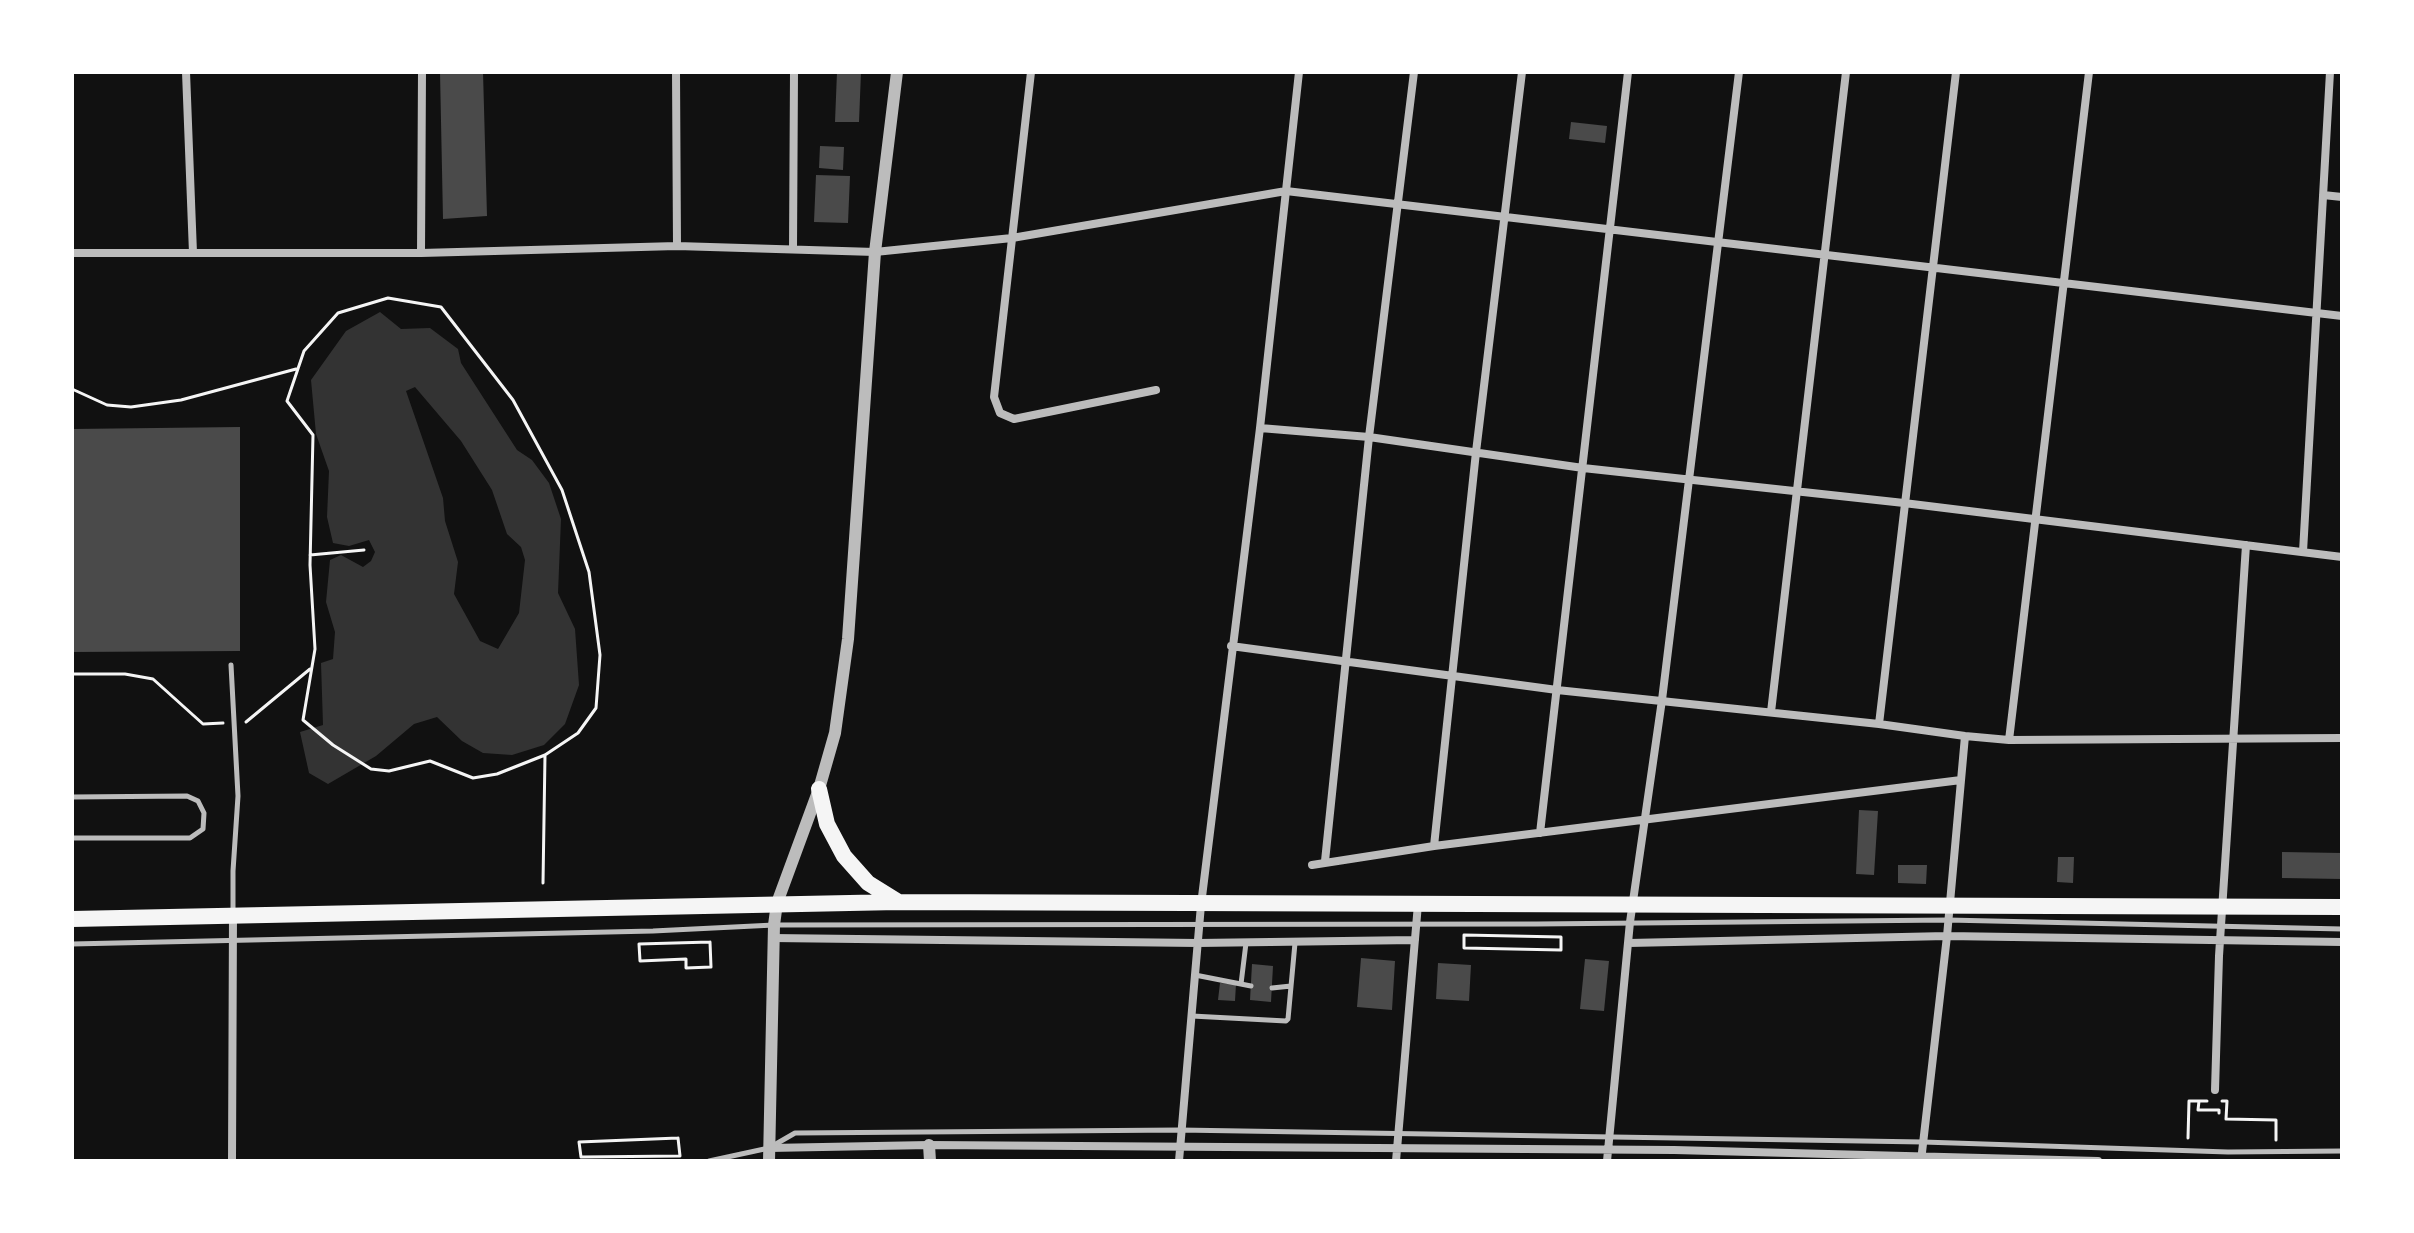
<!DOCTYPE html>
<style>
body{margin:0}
#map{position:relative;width:2414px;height:1233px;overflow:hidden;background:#111;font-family:Overpass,sans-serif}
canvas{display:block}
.frame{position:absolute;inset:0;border:74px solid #fff;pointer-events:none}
</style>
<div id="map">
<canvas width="2414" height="1233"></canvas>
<div class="frame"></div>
</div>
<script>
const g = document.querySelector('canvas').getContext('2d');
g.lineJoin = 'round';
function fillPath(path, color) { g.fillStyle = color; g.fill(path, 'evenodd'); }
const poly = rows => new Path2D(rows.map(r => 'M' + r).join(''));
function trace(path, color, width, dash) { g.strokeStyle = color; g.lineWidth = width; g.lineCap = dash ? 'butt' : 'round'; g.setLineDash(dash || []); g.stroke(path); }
fillPath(poly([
 [380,312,401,329,430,328,458,349,461,363,517,450,532,460,549,483,561,519,558,593,575,629,579,685,565,724,544,745,512,755,483,753,462,741,437,717,414,724,376,756,328,784,309,773,300,732,323,725,321,663,333,659,335,632,326,602,330,560,341,555,363,567,371,561,375,552,369,540,349,546,333,543,327,517,329,471,316,434,311,380,346,331],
 [415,387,461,441,492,490,507,534,521,547,525,560,519,613,498,649,480,641,454,594,458,562,445,521,443,498,406,391]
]), '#333');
fillPath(poly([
 [440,72,483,72,487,216,443,219],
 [837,72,861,72,859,122,835,122],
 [1571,122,1607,126,1605,143,1569,139],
 [820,146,844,147,843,170,819,168],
 [816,175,850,176,848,223,814,222],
 [240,427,240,651,72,652,72,429],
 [1859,810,1878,811,1874,875,1856,874],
 [2282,852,2342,853,2342,879,2282,878],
 [2058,857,2074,857,2073,883,2057,882],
 [1898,865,1927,865,1926,884,1898,883],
 [1361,958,1395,961,1392,1010,1357,1007],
 [1585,959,1609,961,1604,1011,1580,1009],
 [1438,963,1471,965,1469,1001,1436,999],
 [1252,964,1273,966,1271,1002,1250,1000],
 [1220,983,1236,984,1235,1001,1218,1000]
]), '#4a4a4a');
trace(poly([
 [388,298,441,307,513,400,562,490,589,572,600,655,596,708,578,733,545,755,497,774,473,778,430,761,389,771,371,769,333,745,303,720,315,649,310,565,313,435,287,401,304,351,338,313,388,298],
 [72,389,107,405,131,407,181,400,296,369],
 [310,555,364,550],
 [72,674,125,674,153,679,203,724,223,723],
 [246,722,310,669],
 [543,883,545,755],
 [1464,935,1561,937,1561,950,1464,948,1464,935],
 [710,942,711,967,686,968,686,959,640,961,639,944,710,942],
 [2207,1101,2199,1101,2198,1110,2219,1110,2219,1113],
 [2222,1101,2227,1101,2226,1119,2276,1120,2276,1140],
 [678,1138,680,1156,581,1157,579,1142,678,1138],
 [2188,1138,2189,1101,2199,1101]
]), '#f5f5f5', 3);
trace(poly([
 [231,665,238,796,233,871,233,913],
 [72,797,187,796,198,801,204,813,203,829,190,838,72,838],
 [72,944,653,931,774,925,1537,924,1948,920,2342,929],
 [1195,975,1251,986],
 [1241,984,1246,943],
 [1272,988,1291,986],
 [1192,1016,1286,1021,1288,1019,1295,943],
 [709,1161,769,1148,795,1133,1180,1130,1923,1142,2228,1152,2342,1151]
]), '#bcbcbc', 5);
trace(poly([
 [186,72,193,253],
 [676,72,677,246],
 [1031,72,994,397,1000,413,1014,419,1156,390],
 [2323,195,2342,197],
 [793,249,794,72],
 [72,253,421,253,677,246,875,252,1012,238,1286,191,2342,316],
 [421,253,422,72],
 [1260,428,1369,437,1583,468,1904,503,2342,557],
 [2303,552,2330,72],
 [1231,646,1557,690,1879,724,1965,736,2009,740,2342,738],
 [1771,712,1846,72],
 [1879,724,1956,72],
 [2009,740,2089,72],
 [1540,833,1628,72],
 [1434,846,1476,452,1522,72],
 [1325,861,1369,437,1414,72],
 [1312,865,1434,846,1961,780],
 [772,938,1198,943,1415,940],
 [1629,943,1947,936,2342,942],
 [2215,1090,2219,956,2246,545],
 [769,1148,929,1145,1674,1150,2098,1161],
 [232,1161,233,914],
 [1179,1161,1201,905,1260,428,1299,72],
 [1396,1161,1418,904],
 [1607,1161,1630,922,1662,700,1739,72],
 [1921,1161,1947,936,1965,736]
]), '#bcbcbc', 8);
trace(poly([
 [929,1145,930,1161],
 [769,1161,774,925,777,903,819,789,835,733,848,639,875,252,897,72]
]), '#bcbcbc', 12);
trace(poly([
 [819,789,827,824,844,856,868,883,897,901],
 [72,919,898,902,2342,907]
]), '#f5f5f5', 16);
</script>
